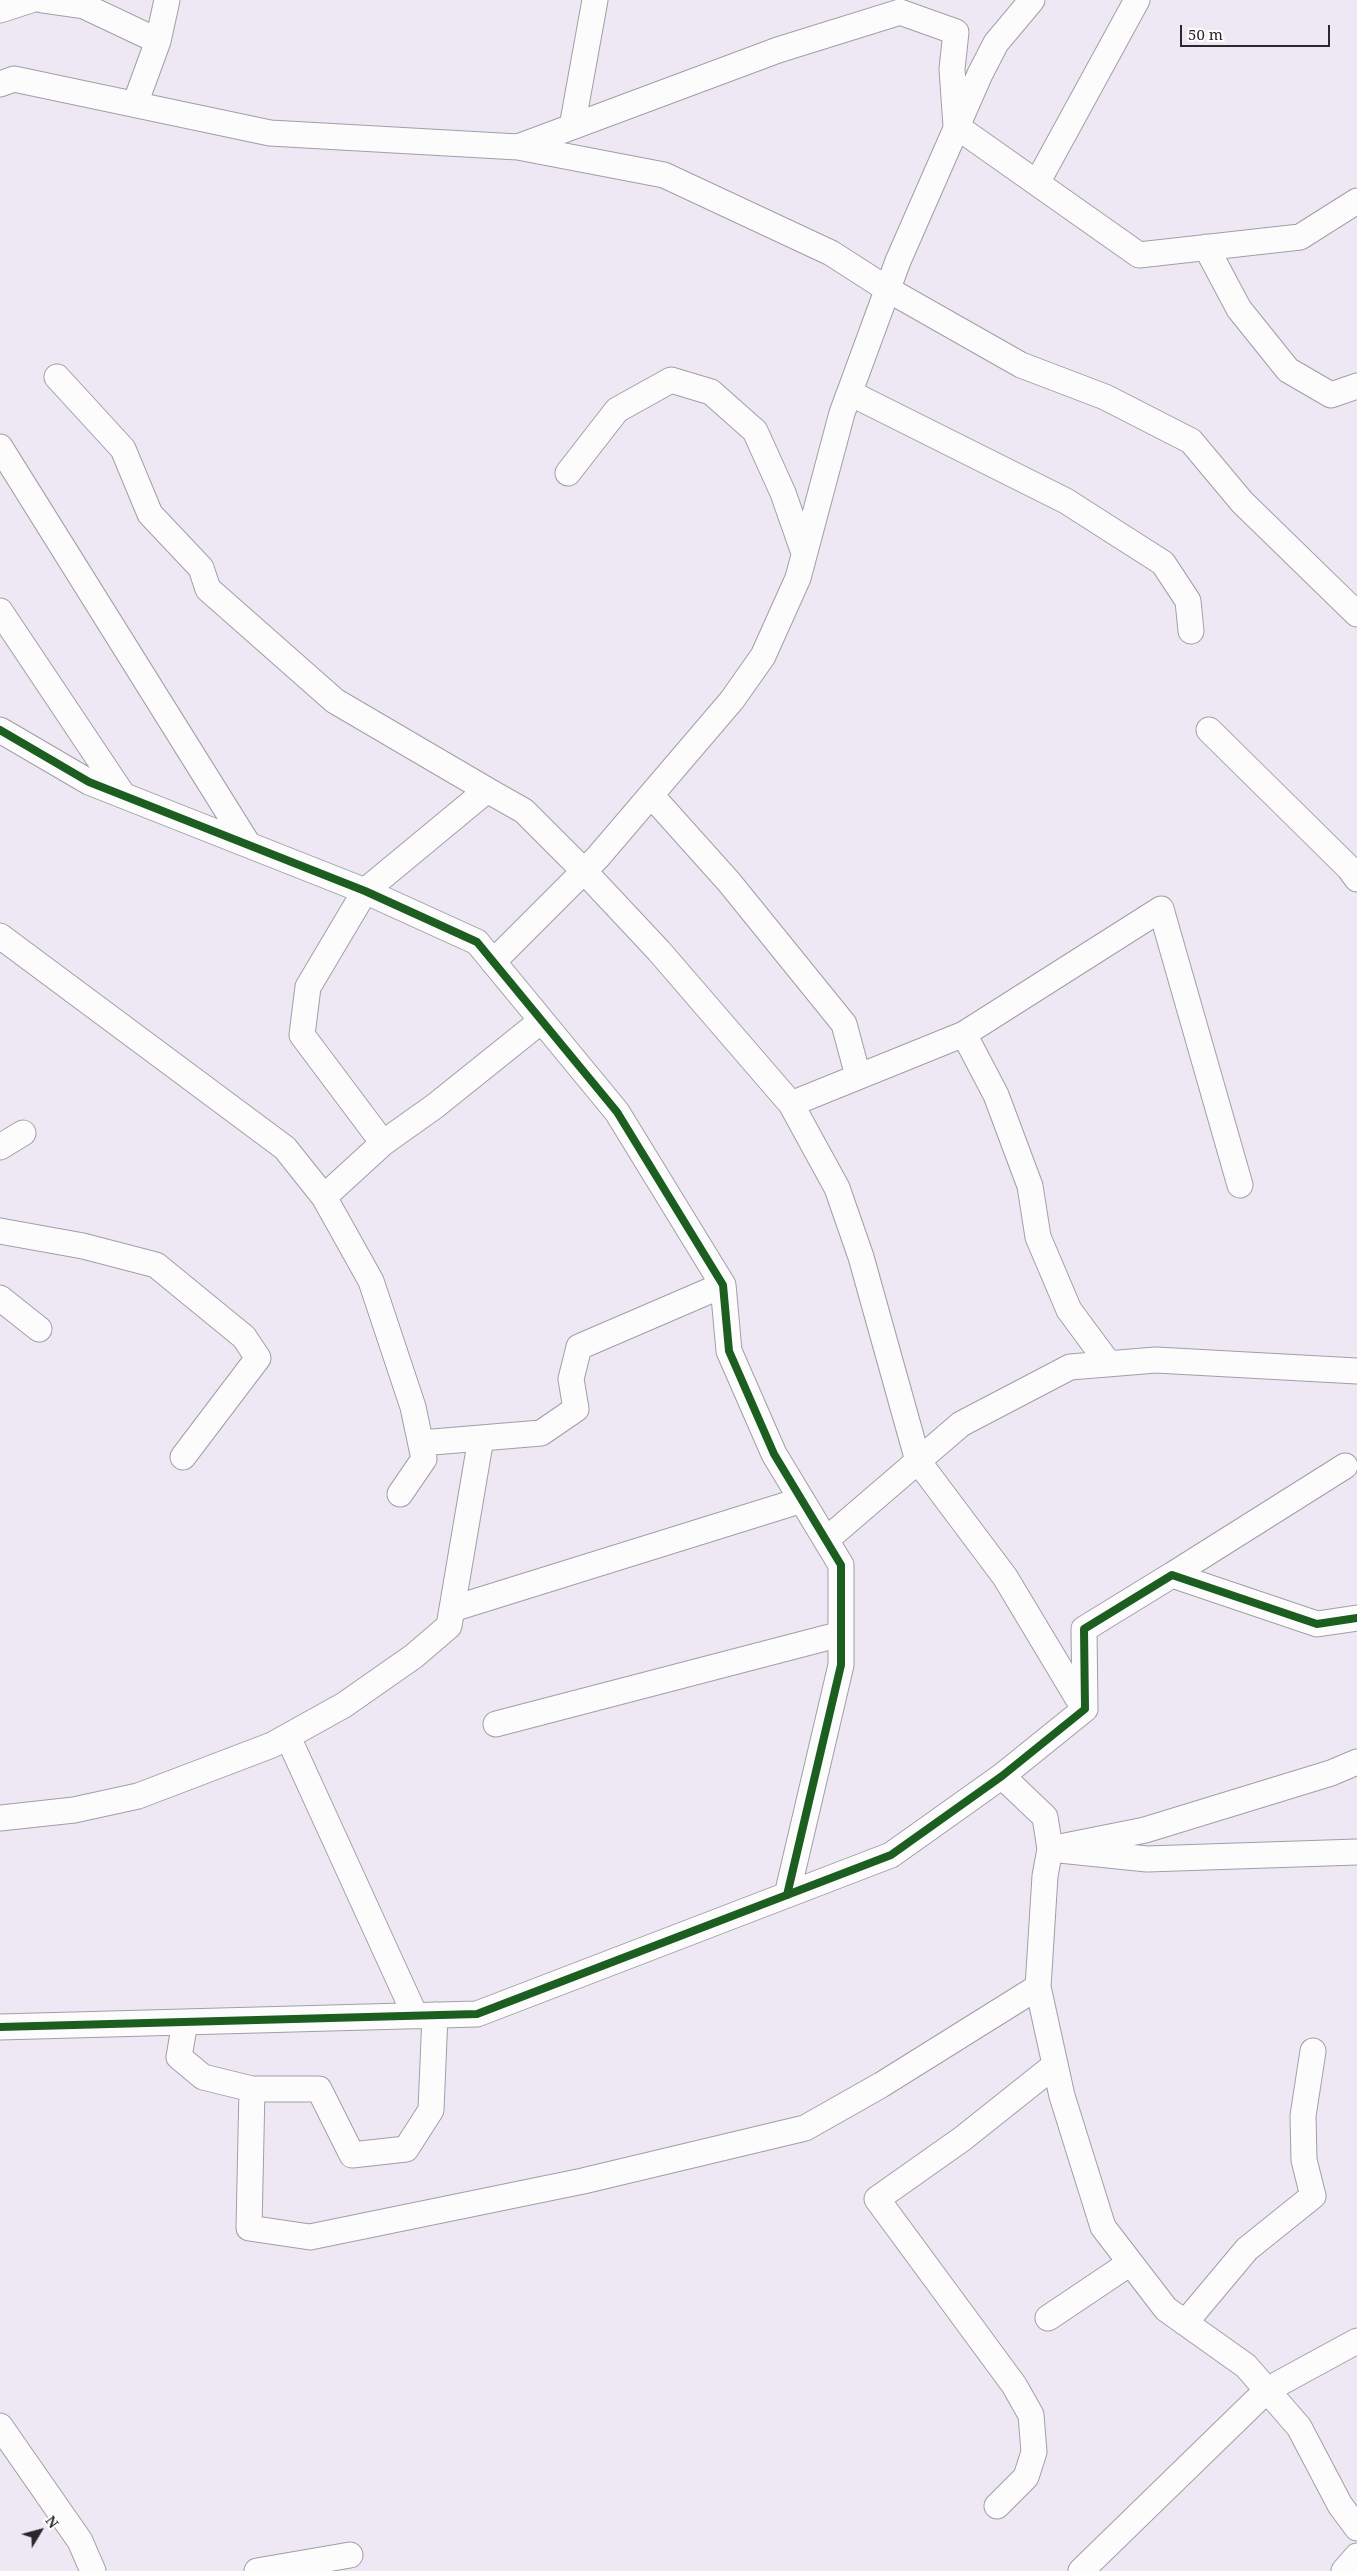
<!DOCTYPE html>
<style>
body{margin:0}
#map{position:relative;width:1357px;height:2571px;overflow:hidden;background:#ede8f3;font-family:"Noto Serif",serif}
canvas{display:block}
.north{position:absolute;left:15px;top:2506px;width:50px;height:50px;-webkit-text-stroke:4px #fff;paint-order:stroke;rotate:53deg;font-size:14px;font-weight:700;line-height:20px;text-align:center;color:#2a272d}
.north::after{content:'';display:block;margin:auto;width:18px;height:22px;background:#2a272d;clip-path:polygon(50% 0,100% 100%,50% 72%,0 100%)}
.scale{position:absolute;left:1180px;top:25px;width:150px;height:22px;box-sizing:border-box;border:2px solid #2a272d;border-top:0;padding-left:6px;font-size:15px;line-height:18px;white-space:nowrap;color:#2a272d;-webkit-text-stroke:4px #fff;paint-order:stroke}
</style>
<div id="map">
<canvas width="1357" height="2571"></canvas>
<div class="north">N</div>
<div class="scale">50 m</div>
</div>
<script>
const g = document.querySelector('canvas').getContext('2d');
g.lineJoin = 'round';
const poly = rows => new Path2D(rows.map(r => 'M' + r).join(''));
function trace(path, color, width, dash) { g.strokeStyle = color; g.lineWidth = width; g.lineCap = dash ? 'butt' : 'round'; g.setLineDash(dash || []); g.stroke(path); }
const minor = poly([
 [42,0,84,6,158,41],
 [0,10,31,0],
 [0,84,14,79,270,133,518,147,778,50,900,12,956,32,952,69,956,126,1139,255,1300,237,1357,201],
 [135,104,158,41,167,0],
 [572,127,595,0],
 [518,147,664,175,831,253,887,289,1021,365,1105,397,1191,441,1242,502,1357,614],
 [1037,183,1137,0],
 [1206,247,1239,309,1288,370,1331,395,1357,386],
 [57,377,123,449,150,514,201,568,208,589,335,701,487,790,365,891,308,987,302,1035,383,1143],
 [850,393,1066,501,1163,563,1188,601,1191,631],
 [0,447,248,844],
 [568,473,617,410,671,380,711,392,755,431,783,493,804,553],
 [0,611,123,795],
 [0,730,89,782,365,891,477,942,617,1112,723,1285,729,1351,774,1454,841,1565,841,1665,787,1895],
 [1209,730,1349,868,1357,879],
 [487,790,524,811,584,871,659,951,791,1104,837,1188,861,1257,918,1461,1005,1577,1083,1707],
 [651,795,729,882,844,1024,858,1076],
 [0,936,285,1148,324,1197,371,1281,413,1407,424,1459,400,1494],
 [493,962,598,857,732,700,763,656,798,578,842,413,898,261,980,74,996,43,1032,0],
 [964,1034,996,1095,1030,1186,1038,1237,1069,1310,1109,1364],
 [791,1104,964,1034,1161,909,1240,1185],
 [0,1147,23,1133],
 [324,1197,383,1143,435,1106,541,1021],
 [0,1231,83,1246,156,1265,244,1337,258,1358,183,1457],
 [0,1298,39,1329],
 [421,1443,541,1433,576,1409,571,1379,579,1347,723,1285],
 [826,1540,961,1424,1070,1367,1156,1360,1357,1371],
 [1172,1575,1345,1466],
 [452,1609,802,1500],
 [496,1724,841,1634],
 [288,1737,415,2015],
 [1357,1762,1331,1773,1145,1830,1050,1849,1147,1859,1357,1852],
 [1002,1776,1045,1817,1050,1849,1045,1876,1038,1987,1062,2096,1103,2227,1166,2309,1246,2366,1299,2427,1340,2505,1357,2528],
 [0,1818,74,1810,138,1796,272,1745,344,1705,414,1656,449,1626,481,1438],
 [185,2022,179,2057,203,2077,252,2089,319,2089,352,2155,406,2149,431,2110,435,2015],
 [0,2027,477,2014,891,1855,1002,1776,1085,1709,1084,1629,1172,1575,1317,1624,1357,1618],
 [252,2089,249,2228,310,2237,583,2181,805,2128,881,2085,1038,1987],
 [1048,2318,1130,2263],
 [1185,2323,1247,2249,1313,2196,1304,2160,1303,2116,1313,2051],
 [0,2426,80,2541,93,2571],
 [997,2506,1026,2477,1034,2452,1031,2415,1014,2385,877,2199,962,2139,1055,2065],
 [257,2571,350,2555],
 [1081,2571,1267,2390,1357,2341],
 [1344,2571,1357,2556]
]);
trace(minor, '#a29ea7', 27);
trace(minor, '#fcfcfd', 25);
trace(poly([
 [0,730,89,782,365,891,477,942,617,1112,723,1285,729,1351,774,1454,841,1565,841,1665,787,1895],
 [0,2027,477,2014,891,1855,1002,1776,1085,1709,1084,1629,1172,1575,1317,1624,1357,1618]
]), '#1b5e20', 8);
</script>
